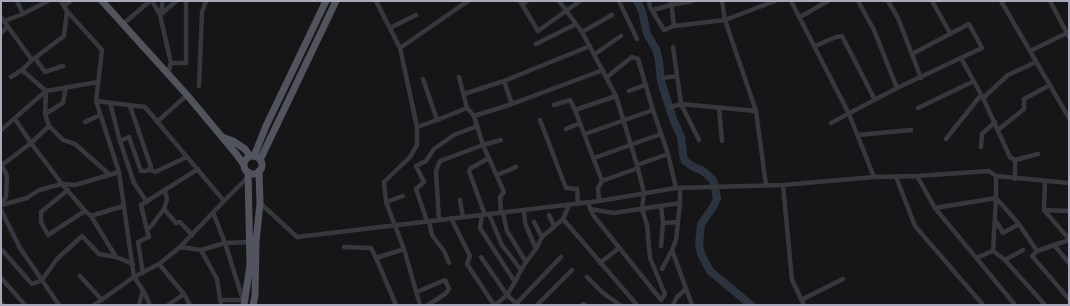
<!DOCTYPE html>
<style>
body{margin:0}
#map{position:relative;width:1070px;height:306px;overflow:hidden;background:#161618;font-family:Arial,sans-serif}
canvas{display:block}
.frame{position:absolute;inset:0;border:2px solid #a7aaba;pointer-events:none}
</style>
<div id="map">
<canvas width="1070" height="306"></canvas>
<div class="frame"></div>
</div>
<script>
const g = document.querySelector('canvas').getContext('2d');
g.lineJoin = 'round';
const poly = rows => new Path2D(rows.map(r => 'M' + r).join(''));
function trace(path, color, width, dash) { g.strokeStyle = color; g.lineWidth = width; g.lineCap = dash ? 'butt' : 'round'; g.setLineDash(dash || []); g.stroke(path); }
trace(poly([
 [637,1,642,11,647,34,656,49,659,61,661,81,673,119,681,137,683,155,685,161,692,166,703,171,713,180,716,193,717,199,713,207,701,224,699,244,701,254,710,271,751,305]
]), '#2b333e', 8);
trace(poly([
 [17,1,23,14],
 [61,1,67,11,102,50,96,101,119,172,134,277,143,290,150,305],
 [152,1,160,15,171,63,168,73],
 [376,1,400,48,417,127,417,145,410,157,384,182,386,202,404,249,420,305],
 [520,1,538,31,580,1],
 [559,1,582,32,616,96,637,165,644,193,642,209,647,225,650,258,665,294,661,300,593,215,588,203],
 [619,1,637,39],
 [649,1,650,7,664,30,674,26,725,20,775,1],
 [671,1,674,26],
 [722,1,725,20,756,111,766,185],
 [791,1,849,114,874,177],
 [858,1,874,30,897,88],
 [888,1,898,18,921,78],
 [932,1,950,33],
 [1001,1,1069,118],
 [1050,1,1069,37],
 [523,5,527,1],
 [64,6,71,1],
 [653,10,671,5,692,1],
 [160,15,176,1],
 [160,15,163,1],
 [1,17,32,60],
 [800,17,828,1],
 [4,21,23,14,48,1],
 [123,24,150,1],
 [390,28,416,15],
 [582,32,612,15],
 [1,33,7,27],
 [536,44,576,24],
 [815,46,836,37,842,36,875,100],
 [673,47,681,104,699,140],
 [400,48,468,1],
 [1030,51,1067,33],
 [595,54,621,36],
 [35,58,45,72,63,66],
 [961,58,983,98,1010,157,1015,160],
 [171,63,186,63,186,1],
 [22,70,46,91,45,114,49,126,63,140,75,144,110,175],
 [11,77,22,70,32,60,64,36,67,11],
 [459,77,467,108,474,116,483,145,504,192,500,197,501,213],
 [607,77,632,57,638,59,653,110,668,154,676,188],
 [663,78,677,76],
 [423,79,437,120],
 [504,81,512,104],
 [199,86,202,12,206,1],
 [629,91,645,85],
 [464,94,504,81,590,46],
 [983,98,1008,75,1036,62],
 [96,101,145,107,224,201],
 [110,103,120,141,134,183,147,202],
 [554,105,570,100,575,110,602,181,598,188,599,201],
 [671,107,681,104,756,111],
 [719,108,722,141],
 [918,108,974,81],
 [575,110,616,96],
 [45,114,63,103,66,87],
 [474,116,512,104,603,70],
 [15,119,31,143,62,184,85,211,91,216,116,257,133,264],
 [540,120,566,188,577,189,578,204],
 [85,122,100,115],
 [157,122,187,95],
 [831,123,897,88,982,48,969,24,912,54],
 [417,127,437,120,467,108],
 [566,129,580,123],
 [1,130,46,91,98,82],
 [998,130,1024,109,1024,99,1050,85],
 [585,134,653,110],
 [858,135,911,130],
 [946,139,981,95],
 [120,141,129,137,141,171,147,171,151,167,130,106],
 [981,147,982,134,995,122],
 [594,158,661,134],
 [1,164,7,176,6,197,1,203],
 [2,165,31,143,49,126],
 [637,165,668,154],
 [149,169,155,172,187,157],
 [497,175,516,167],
 [917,176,935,208,1015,305],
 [996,176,996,198,993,251,1005,260,1045,305],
 [896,177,915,226,983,305],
 [1015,179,1015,160,1038,154],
 [602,181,638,168],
 [1045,181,1044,210,1069,211],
 [783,185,792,280,804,305],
 [680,188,680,203,676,240,672,250,692,305],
 [68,190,41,212,41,222,48,235,85,211],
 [460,200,463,217],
 [386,202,403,196],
 [260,203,297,237,599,201,676,188,783,185,874,177,917,176,989,171,996,176,1069,183],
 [1,205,27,198,39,190,62,184,75,185,119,172],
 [935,208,996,198,1019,224,1037,251,1069,240],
 [164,209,176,223,180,222,192,235],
 [590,209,614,213,680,203],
 [1,210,20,248,59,305],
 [524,210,525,223,536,249],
 [1044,210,1069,239],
 [213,212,225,243,243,300],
 [489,214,502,245,521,270],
 [482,215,480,228,515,282],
 [485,215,469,171,471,168,489,158],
 [549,215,554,226],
 [91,216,123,206],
 [451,218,470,256,467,264,494,305],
 [563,219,637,305],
 [439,220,436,171,440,161,483,145,501,140],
 [427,221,416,189,424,182,416,166,426,161,434,149,454,135,477,126],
 [429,221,432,235,444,251,449,263],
 [996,221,1003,233,1019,224],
 [534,222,542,237],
 [663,223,678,222],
 [147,230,141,205,198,169],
 [1054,245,1069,263],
 [661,246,663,223,661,206],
 [180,247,201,250,225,243,251,242],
 [344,247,371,248,376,258,404,249],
 [1,249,32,284,42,280,57,259,82,236,99,254,116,257],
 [201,250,217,279,221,305],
 [1037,251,1032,256,1069,299],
 [481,257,507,295,518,305],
 [376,258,396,305],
 [976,258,993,251],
 [1005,260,1023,250],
 [526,262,536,249,542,237,563,219,569,205],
 [600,263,619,248],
 [159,264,184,294,190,305],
 [662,269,672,250],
 [143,273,138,242,149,237,147,230,152,225,164,209,167,199,165,191],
 [80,276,102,300],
 [587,277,603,293,620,305],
 [1,278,25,305],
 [417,292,445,280,449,289,445,294,428,305],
 [221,300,245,300],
 [801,300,843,279],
 [1,303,3,305],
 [516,304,561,257],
 [94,305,134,277,159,264,180,247,224,201,248,177],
 [139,305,143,290],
 [168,305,184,294],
 [495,305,507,295,515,282,521,270,526,262,507,231,503,213],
 [537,305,572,270],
 [582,305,583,304,585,305],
 [673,305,677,297,686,289]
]), '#37373e', 4.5);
trace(poly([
 [102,1,187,95,237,155,244,165],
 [222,137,233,141,245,149,250,156],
 [254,156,266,126,326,1],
 '244 165a9 9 0 1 1 18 0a9 9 0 1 1-18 0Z',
 [260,160,336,1],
 [244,305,250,265,248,172],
 [253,305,255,296,256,242,260,203,259,171]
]), '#52545d', 7);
</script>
